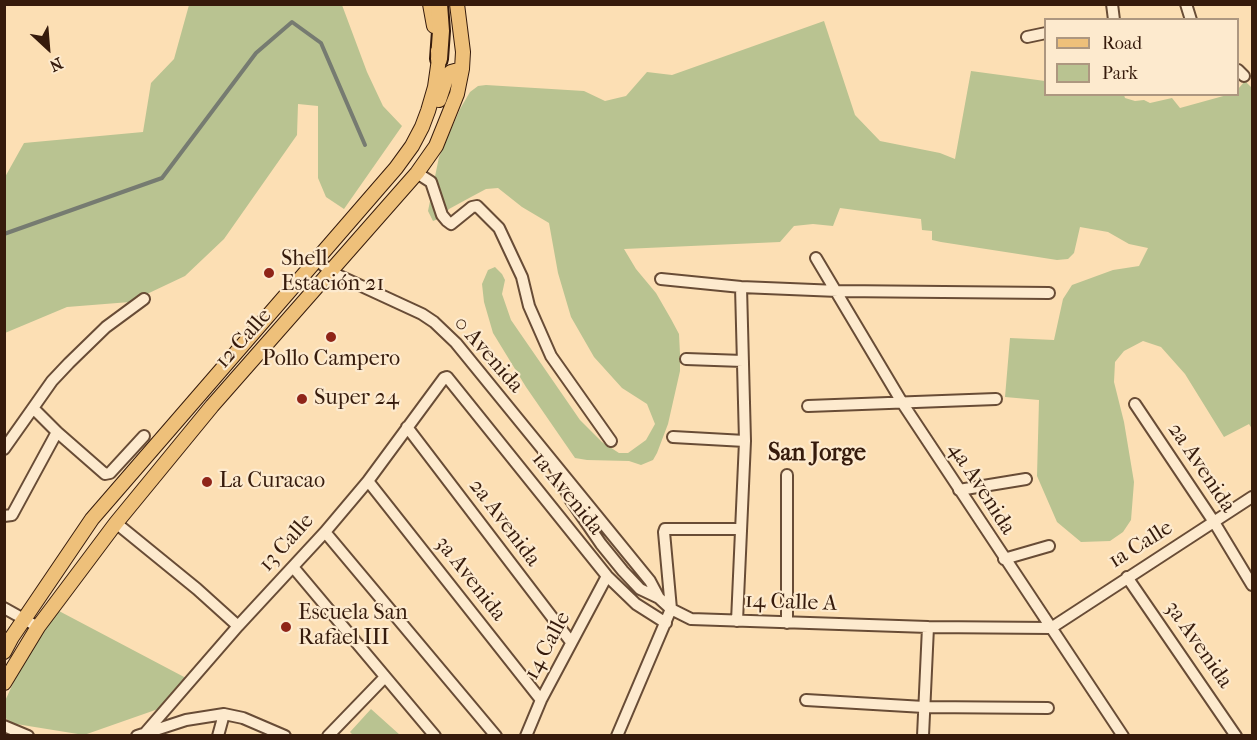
<!DOCTYPE html>
<meta charset="utf-8">
<style>
body{margin:0}
#map{position:relative;width:1257px;height:740px;overflow:hidden;background:#fcdfb4;font-family:"IM FELL French Canon",serif}
canvas{display:block}
.frame{position:absolute;inset:0;border:6px solid #361b0c;pointer-events:none}
.legend{position:absolute;left:1044px;top:18px;width:195px;height:78px;box-sizing:border-box;background:#fdeace;border:2px solid #ad9780;margin:0;padding:8px 10px;list-style:none;font-size:18px;color:#361b0c}
.legend li{display:flex;align-items:center;gap:12px;height:30px}
.legend b{width:30px;border:2px solid #ad9780}
.north{position:absolute;left:18px;top:18px;width:60px;height:60px;-webkit-text-stroke:4px #fdeace;paint-order:stroke;rotate:154deg;font-size:16px;font-weight:700;line-height:24px;text-align:center;color:#361b0c}
.north::after{content:'';display:block;margin:auto;width:21px;height:27px;background:#361b0c;clip-path:polygon(50% 0,100% 100%,50% 72%,0 100%)}
</style>
<div id="map">
<canvas width="1257" height="740"></canvas>
<div class="frame"></div>
<ul class="legend">
<li><b style="height:8px;background:#eec07a"></b>Road</li>
<li><b style="height:16px;background:#b9c391"></b>Park</li>
</ul>
<div class="north">N</div>
</div>
<script>
const g = document.querySelector('canvas').getContext('2d');
g.lineJoin = 'round';
function fillPath(path, color) { g.fillStyle = color; g.fill(path, 'evenodd'); }
const poly = rows => new Path2D(rows.map(r => 'M' + r).join(''));
function trace(path, color, width, dash) { g.strokeStyle = color; g.lineWidth = width; g.lineCap = dash ? 'butt' : 'round'; g.setLineDash(dash || []); g.stroke(path); }
function write(font, color, halo, rows, align = 'center') {
  g.font = font + ' "IM FELL French Canon",serif'; g.lineWidth = 4.5; g.setLineDash([]); g.textBaseline = 'middle'; g.strokeStyle = halo; g.fillStyle = color; for (const [text, x, y, turn = 0] of rows) {
    g.save(); g.translate(x, y); g.rotate((+turn || 0) * Math.PI / 180); g.textAlign = isNaN(turn) ? turn : align; if (halo) g.strokeText(text, 0, 0); g.fillText(text, 0, 0); g.restore();
  }
}
fillPath(poly([
 [189,5,342,5,367,72,383,106,402,126,344,209,326,197,318,178,318,106,298,104,297,135,224,239,185,276,130,302,67,307,5,333,5,177,24,143,143,132,151,83,174,59],
 [824,21,855,115,880,141,940,153,955,159,971,71,1045,81,1046,94,1124,95,1125,98,1135,101,1144,100,1150,103,1172,98,1180,108,1227,95,1238,94,1238,89,1245,81,1252,88,1252,429,1249,424,1224,437,1185,374,1161,347,1143,341,1124,351,1115,362,1114,382,1124,422,1134,482,1131,520,1123,532,1110,541,1081,542,1057,522,1037,476,1039,400,1005,397,1010,338,1054,340,1063,299,1072,285,1113,270,1139,266,1148,248,1129,244,1108,232,1080,227,1074,253,1068,259,1057,260,941,242,932,240,932,231,922,230,921,219,840,208,833,226,813,224,794,226,780,242,624,249,636,269,656,293,671,319,679,334,680,354,680,371,668,424,657,453,653,460,641,465,629,461,587,460,575,458,526,387,493,333,484,302,482,284,488,270,495,267,502,274,505,280,502,294,511,320,580,420,602,442,619,453,628,453,646,440,655,424,647,404,622,388,594,357,571,317,558,273,549,223,522,207,498,188,486,189,471,197,449,209,443,217,433,221,428,211,439,157,460,109,470,92,478,86,486,85,584,91,605,101,626,96,647,72,672,75],
 [59,611,186,678,161,708,84,735,10,723,5,717,5,701,25,657],
 [371,709,400,735,401,735,353,735,350,732]
]), '#b9c391');
trace(poly([
 [4,234,162,178,256,53,292,22,321,43,365,145]
]), '#767b71', 4);
const minor = poly([
 [1112,4,1114,20],
 [1186,4,1191,20],
 [1027,37,1046,33],
 [1238,70,1244,76],
 [417,173,431,182,442,215,447,221,451,224,472,207,477,206,499,228,522,277,529,306,551,356,611,441],
 [816,258,903,404,1123,736],
 [316,259,331,272,422,314,434,322,456,343,650,581,659,598],
 [661,279,741,287,838,291,1049,293],
 [686,359,743,361],
 [1135,404,1214,522,1252,585],
 [808,406,996,399],
 [33,408,52,381,69,363,106,327,144,299],
 [407,427,571,642],
 [673,437,745,441],
 [4,449,33,408,57,432,105,474,110,473,144,436],
 [552,462,570,499,601,544,623,571,640,589,659,598,671,609,691,619,928,627,1051,628],
 [368,481,541,700],
 [959,490,1026,479],
 [4,516,12,515,57,432],
 [116,523,197,589,238,626],
 [325,532,496,736],
 [1004,559,1049,546],
 [293,567,435,736],
 [1127,577,1236,736],
 [4,608,38,627],
 [737,621,745,441,741,287],
 [787,623,787,475],
 [1051,628,1252,497],
 [806,700,924,707,1048,708],
 [4,726,28,736],
 [146,732,238,626,325,532,368,481,444,378,447,377,607,576,636,604,666,623],
 [137,736,186,720,224,714,243,718,285,736],
 [218,736,224,714],
 [328,736,385,677],
 [526,736,541,700,607,576],
 [617,736,671,609,664,532,665,529,741,529],
 [923,736,928,627]
]);
const major = poly([
 [430,4,434,26],
 [439,100,447,76,451,72,462,69],
 [4,652,12,637,92,519,396,168,412,146,422,127,428,111,435,87,439,59,438,51],
 [4,683,38,627,116,523,212,406,417,173,436,146,457,94,462,69,463,52,457,4]
]);
const highway = poly([
 [439,4,441,31,439,59]
]);
trace(minor, '#684c36', 14);
trace(major, '#361b0c', 16);
trace(highway, '#361b0c', 20);
trace(minor, '#fdeace', 10);
trace(major, '#eec07a', 14);
trace(highway, '#eec07a', 16);
for (const [x, y, r, color] of [
 [269,273,6,"#8f2418"],
 [331,337,6,"#8f2418"],
 [302,399,6,"#8f2418"],
 [207,482,6,"#8f2418"],
 [286,627,6,"#8f2418"]
]) { const dot = new Path2D(); dot.arc(x, y, r, 0, 2 * Math.PI); g.fillStyle = color; g.fill(dot); trace(dot, '#fdeace', 2); }
write('22px', '#361b0c', '#fdeace', [
 ["Shell",281,260],
 ["Estación 21",281,285],
 ["Pollo Campero",331,360,"center"],
 ["Super 24",314,399],
 ["La Curacao",219,482],
 ["Escuela San",298,614],
 ["Rafael III",298,639]
], 'left');
write('22px', '#361b0c', '#fdeace', [
 ["12 Calle",244,339,-48],
 ["0 Avenida",488,355,49],
 ["2a Avenida",1201,468,56],
 ["4a Avenida",981,489,57],
 ["1a Avenida",567,494,51],
 ["2a Avenida",504,523,53],
 ["13 Calle",287,543,-48],
 ["1a Calle",1141,545,-32],
 ["3a Avenida",470,579,52],
 ["14 Calle A",791,603,2],
 ["3a Avenida",1198,645,55],
 ["14 Calle",548,646,-62]
]);
write('bold 24px', '#361b0c', '#fdeace', [
 ["San Jorge",817,454]
]);
</script>
